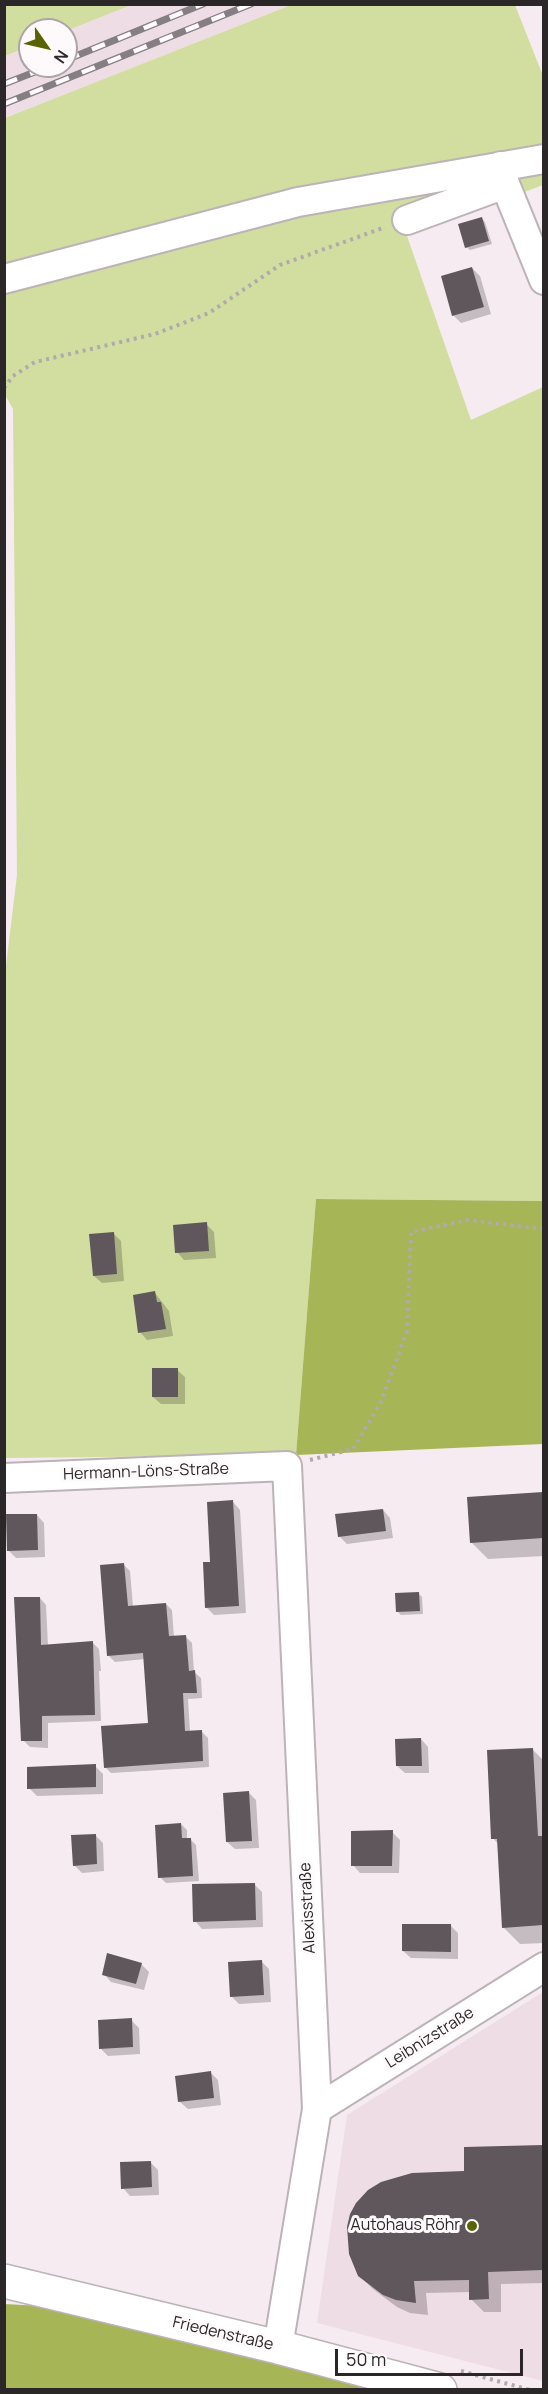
<!DOCTYPE html>
<meta charset="utf-8">
<style>
body{margin:0}
#map{position:relative;width:548px;height:2394px;overflow:hidden;background:#f5ebf0;font-family:Manrope,sans-serif}
canvas{display:block}
.frame{position:absolute;inset:0;border:6px solid #2b2729;pointer-events:none}
.north{position:absolute;left:18px;top:18px;width:60px;height:60px;box-sizing:border-box;background:#fefafc;border:2px solid #aaa6a8;border-radius:50%;rotate:124deg;font-size:16px;font-weight:700;line-height:24px;text-align:center;color:#2b2729}
.north::after{content:'';display:block;margin:auto;width:21px;height:27px;background:#596303;clip-path:polygon(50% 0,100% 100%,50% 72%,0 100%)}
.scale{position:absolute;left:335px;top:2349px;width:188px;height:27px;box-sizing:border-box;border:3px solid #2b2729;border-top:0;padding-left:8px;font-size:18px;line-height:21px;white-space:nowrap;color:#2b2729;-webkit-text-stroke:4px #fefafc;paint-order:stroke}
</style>
<div id="map">
<canvas width="548" height="2394"></canvas>
<div class="frame"></div>
<div class="north">N</div>
<div class="scale">50 m</div>
</div>
<script>
const g = document.querySelector('canvas').getContext('2d');
g.lineJoin = 'round';
function fillPath(path, color) { g.fillStyle = color; g.fill(path, 'evenodd'); }
const poly = rows => new Path2D(rows.map(r => 'M' + r).join(''));
function trace(path, color, width, dash) { g.strokeStyle = color; g.lineWidth = width; g.lineCap = dash ? 'butt' : 'round'; g.setLineDash(dash || []); g.stroke(path); }
function write(font, color, halo, rows, align = 'center') {
  g.font = font + ' Manrope,sans-serif'; g.lineWidth = 6; g.setLineDash([]); g.textBaseline = 'middle'; g.strokeStyle = halo; g.fillStyle = color; for (const [text, x, y, turn = 0] of rows) {
    g.save(); g.translate(x, y); g.rotate((+turn || 0) * Math.PI / 180); g.textAlign = isNaN(turn) ? turn : align; if (halo) g.strokeText(text, 0, 0); g.fillText(text, 0, 0); g.restore();
  }
}
fillPath(poly([
 [131,5,291,5,5,118,5,56,30,46,30,66,66,66,66,31],
 [543,1992,543,2381,317,2323,347,2115]
]), '#efdde6');
fillPath(poly([
 [5,4,131,4,131,5,66,31,30,30,30,46,5,56],
 [291,5,515,5,543,76,543,185,407,236,471,420,543,387,543,1201,316,1199,296,1455,5,1458,4,982,17,875,13,409,4,393,5,118]
]), '#d2de9f');
fillPath(poly([
 [316,1199,543,1201,543,1444,296,1455],
 [4,2304,61,2307,368,2389,5,2389]
]), '#a6b556');
fillPath(poly([
 [482,219,485,222,492,244,470,250,466,247],
 [472,268,480,276,491,314,461,323,453,315],
 [206,1224,214,1232,216,1258,184,1260,177,1252],
 [113,1233,121,1241,124,1281,102,1283,94,1276],
 [155,1293,169,1311,173,1336,147,1340,140,1332],
 [177,1370,185,1377,185,1404,161,1404,153,1397],
 [544,1494,544,1556,488,1559,471,1542,469,1498],
 [233,1502,240,1510,246,1613,214,1615,206,1607,212,1563],
 [383,1510,390,1518,393,1538,347,1544,339,1536],
 [37,1515,44,1523,45,1557,16,1558,8,1550],
 [124,1565,130,1571,133,1607,166,1604,172,1610,174,1638,186,1637,192,1643,194,1672,201,1678,202,1698,188,1699,190,1732,202,1732,208,1738,209,1767,111,1773,105,1767,149,1724,145,1659,115,1662,109,1656],
 [418,1593,422,1597,423,1614,401,1615,398,1612],
 [40,1598,46,1605,48,1646,92,1642,99,1649,101,1671,99,1671,101,1721,48,1723,48,1748,30,1747,23,1740],
 [421,1739,428,1747,429,1773,405,1773,397,1766],
 [532,1749,544,1761,544,1943,520,1944,503,1927,498,1844,493,1838],
 [95,1766,103,1774,103,1794,37,1796,29,1788],
 [248,1792,256,1800,259,1848,235,1849,227,1842],
 [181,1824,187,1830,187,1839,190,1839,196,1845,199,1881,166,1883,160,1877],
 [392,1832,400,1840,399,1873,360,1873,353,1865],
 [95,1835,103,1843,104,1871,82,1873,74,1865],
 [254,1884,262,1892,263,1927,202,1929,195,1921],
 [451,1926,458,1933,458,1959,411,1958,403,1951],
 [261,1961,269,1969,271,2002,239,2004,231,1996],
 [141,1964,149,1972,144,1990,111,1982,104,1974],
 [131,2020,139,2028,140,2054,108,2056,100,2048],
 [210,2072,218,2080,221,2105,188,2109,180,2102],
 [544,2147,544,2283,501,2284,501,2312,484,2312,471,2299,471,2292,426,2293,428,2315,410,2313,397,2307,373,2289,359,2275,466,2173,465,2149],
 [150,2162,158,2170,159,2195,130,2196,123,2188]
]), '#0003');
fillPath(poly([
 [482,217,489,241,465,248,458,224],
 [472,267,484,307,452,316,441,276],
 [207,1222,209,1251,175,1253,173,1225],
 [114,1232,117,1274,93,1276,89,1234],
 [155,1291,157,1302,161,1302,166,1329,138,1333,133,1295],
 [152,1368,178,1368,178,1397,152,1397],
 [543,1492,543,1538,470,1543,467,1497],
 [233,1500,239,1606,205,1608,203,1562,210,1562,207,1502],
 [383,1509,386,1531,338,1537,335,1514],
 [6,1514,37,1514,38,1550,7,1551],
 [124,1563,128,1606,166,1603,169,1636,186,1635,189,1671,195,1670,197,1693,183,1693,185,1731,202,1730,203,1761,104,1768,101,1726,148,1723,143,1653,107,1656,100,1565],
 [419,1592,420,1611,396,1612,395,1593],
 [14,1597,40,1597,41,1645,93,1641,95,1715,42,1716,42,1741,21,1741],
 [421,1738,422,1766,396,1766,395,1739],
 [533,1748,538,1836,543,1836,543,1925,502,1928,497,1839,491,1839,487,1750],
 [96,1764,96,1787,27,1789,27,1767],
 [249,1791,252,1841,226,1842,223,1793],
 [181,1823,182,1838,191,1838,193,1876,158,1878,155,1825],
 [393,1830,392,1866,351,1866,351,1831],
 [96,1834,97,1864,73,1866,71,1835],
 [255,1883,256,1920,193,1922,192,1884],
 [402,1924,451,1924,451,1952,402,1951],
 [107,1953,142,1963,136,1984,102,1975],
 [262,1960,264,1995,230,1997,228,1962],
 [132,2018,133,2047,99,2049,98,2020],
 [211,2071,214,2098,178,2102,175,2076],
 [543,2145,543,2270,488,2272,489,2299,469,2300,469,2280,414,2281,416,2303,396,2300,383,2295,358,2276,349,2254,347,2227,350,2214,356,2203,368,2190,381,2182,412,2173,464,2171,464,2147],
 [151,2161,152,2187,121,2189,120,2162]
]), '#5f575b');
const street = poly([
 [501,166,505,184,544,280],
 [407,220,505,184],
 [4,279,298,202,544,159],
 [4,1478,287,1466,317,2109,278,2347],
 [317,2109,544,1967]
]);
const secondary = poly([
 [4,2281,278,2347,440,2390]
]);
trace(street, '#bcb3b8', 32);
trace(secondary, '#bcb3b8', 36);
trace(poly([
 [4,388,13,376,35,362,155,334,209,313,280,265,383,228],
 [310,1460,353,1449,381,1402,407,1331,411,1232,468,1220,544,1229],
 [461,2371,530,2390]
]), '#b1a9ad', 4, [3, 4.5]);
trace(street, '#fff', 28);
trace(secondary, '#fff', 33);
const rail = poly([
 [66,60,203,4],
 [4,84,50,66],
 [4,104,251,4]
]);
trace(rail, '#857e82', 7);
trace(rail, '#fefafc', 4.5, [14]);
for (const [x, y, r, color] of [
 [472,2226,6,"#596303"]
]) { const dot = new Path2D(); dot.arc(x, y, r, 0, 2 * Math.PI); g.fillStyle = color; g.fill(dot); trace(dot, '#fefafc', 2); }
write('16px', '#2b2729', '#fefafc', [
 ["Hermann-Löns-Straße",146,1472,-2],
 ["Alexisstraße",308,1908,-93],
 ["Leibnizstraße",430,2038,-32],
 ["Friedenstraße",223,2334,13]
]);
write('16px', '#2b2729', '#fefafc', [
 ["Autohaus Röhr",460,2226]
], 'right');
</script>
